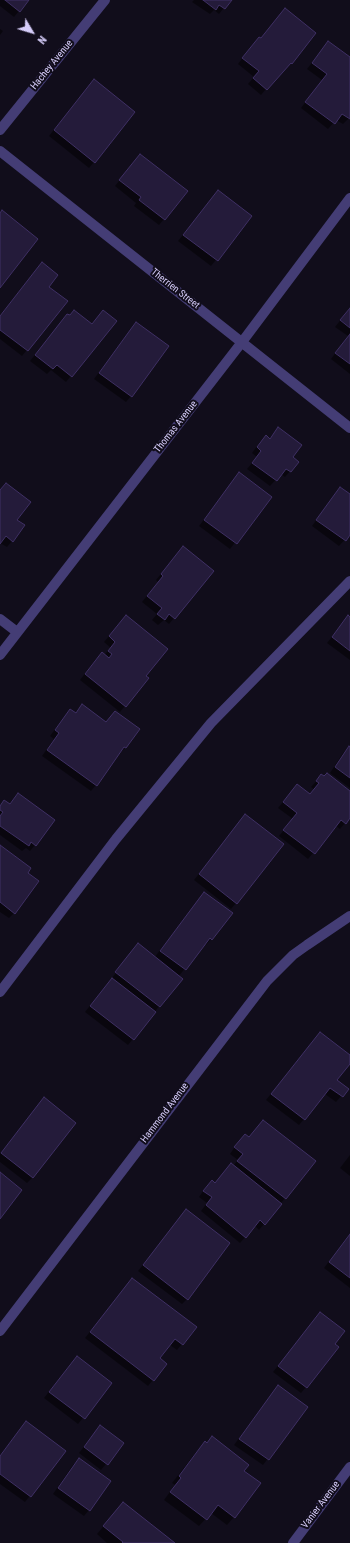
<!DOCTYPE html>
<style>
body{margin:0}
#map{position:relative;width:350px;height:1543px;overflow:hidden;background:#110d1b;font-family:"Roboto Condensed",sans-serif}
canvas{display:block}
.north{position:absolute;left:12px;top:12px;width:40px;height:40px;-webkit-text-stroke:3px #110d1b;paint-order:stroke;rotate:128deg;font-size:11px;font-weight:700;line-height:16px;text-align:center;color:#d6cdfa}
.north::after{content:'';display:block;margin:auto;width:14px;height:18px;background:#d6cdfa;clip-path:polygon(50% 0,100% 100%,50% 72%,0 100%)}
</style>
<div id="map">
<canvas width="350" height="1543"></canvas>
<div class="north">N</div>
</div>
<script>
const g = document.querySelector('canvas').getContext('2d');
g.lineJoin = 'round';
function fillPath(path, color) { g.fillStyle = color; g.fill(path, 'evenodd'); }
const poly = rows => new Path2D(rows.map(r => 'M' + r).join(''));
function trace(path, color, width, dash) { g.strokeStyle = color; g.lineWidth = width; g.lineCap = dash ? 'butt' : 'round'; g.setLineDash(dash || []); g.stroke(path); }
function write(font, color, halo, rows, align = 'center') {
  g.font = font + ' "Roboto Condensed",sans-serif'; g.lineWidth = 4; g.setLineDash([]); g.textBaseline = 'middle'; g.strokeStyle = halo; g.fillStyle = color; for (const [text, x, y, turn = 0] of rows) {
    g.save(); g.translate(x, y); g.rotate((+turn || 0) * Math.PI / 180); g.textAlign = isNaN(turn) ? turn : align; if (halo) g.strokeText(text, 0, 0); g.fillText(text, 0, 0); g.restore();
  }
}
fillPath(poly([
 [0,0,28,0,14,17,0,6],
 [194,0,230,0,219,14,214,10,210,14,192,2],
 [285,10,266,89,261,95,248,84,254,77,238,64,253,44,259,38,260,39],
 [0,29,3,31,0,35],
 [328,42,350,58,350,117,343,124,336,120,328,129,301,108,322,80,307,69],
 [88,86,94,162,89,168,49,136],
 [140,155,164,219,159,225,134,206,136,203,115,186],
 [218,191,251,216,211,266,178,241],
 [42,264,47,287,66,302,22,356,0,339,0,315],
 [350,308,350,374,331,359,348,336,335,327],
 [103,311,115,321,66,382,51,370,47,374,30,361,67,315,91,325],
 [136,324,131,396,126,402,94,379,131,329],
 [278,429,292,458,298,462,285,477,281,474,270,486,247,469,257,457,252,453,260,442,266,436,269,439],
 [239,474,270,497,230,549,199,526],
 [6,484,16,520,12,541,7,547,0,543,0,490],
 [340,489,350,496,350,534,339,546,312,526,335,494],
 [178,553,174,618,169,624,164,620,158,625,152,620,157,614,142,602,158,582,156,580],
 [126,616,145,676,148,678,120,712,80,680,96,659,104,655,111,648,104,642],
 [348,617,350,618,350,660,327,643],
 [82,705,105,723,115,712,138,729,125,748,119,753,96,785,91,791,42,756,54,739,50,736,65,716,70,710,75,713],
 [349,747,350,747,350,788,330,773,343,753],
 [322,775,350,793,350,817,340,829,336,826,308,859,279,836,293,819,278,808,297,785,309,795,314,789,311,787],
 [18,794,35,845,30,851,26,848,22,851,0,835,0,806,4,801,9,804],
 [245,815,236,903,231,909,194,880],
 [0,846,27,873,14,913,9,918,0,912],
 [204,893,211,939,206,945,205,944,178,977,181,979,128,1045,85,1012,138,945,154,958],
 [320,1033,350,1056,350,1062,336,1080,347,1089,336,1102,325,1094,299,1125,266,1100],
 [39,1104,33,1177,27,1183,0,1162,0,1154],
 [263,1121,285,1198,259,1230,255,1226,240,1243,201,1211,207,1203,199,1197,206,1187,214,1184,233,1166,238,1160,230,1154,239,1141,249,1138],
 [350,1155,350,1176,340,1168],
 [186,1211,187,1299,182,1304,138,1271],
 [350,1233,350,1288,324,1268],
 [132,1279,195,1328,177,1350,170,1345,159,1359,166,1364,148,1386,85,1338],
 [320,1313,334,1344,306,1387,301,1393,273,1372],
 [71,1363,111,1383,78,1424,44,1398],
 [273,1392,307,1407,263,1465,234,1445],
 [26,1422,65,1451,25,1502,0,1484,0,1455],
 [100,1426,123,1443,101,1470,79,1453],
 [205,1442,260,1484,234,1517,227,1525,211,1513,199,1526,164,1500,175,1485,172,1483,198,1450],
 [79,1459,89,1510,84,1516,53,1494,73,1465],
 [123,1503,173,1543,107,1543,97,1534]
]), '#0007');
const building = poly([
 [5,0,29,0,20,12,5,0],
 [203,0,232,0,225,9,219,5,216,10,203,0],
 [285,8,316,33,292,64,291,63,267,90,253,78,259,71,242,58,259,37,261,38,285,8],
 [328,41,350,57,350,119,342,114,335,124,305,102,327,74,312,63,328,41],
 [94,79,135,112,95,163,54,130,94,79],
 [140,154,188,191,165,220,139,200,141,197,119,180,140,154],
 [218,190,252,216,218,261,183,235,218,190],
 [2,210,38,239,0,288,0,213,2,210],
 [42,262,58,275,49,287,68,301,28,351,0,330,0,316,42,262],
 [350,308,350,328,340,320,350,308],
 [74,310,92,324,103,310,117,321,72,377,57,365,53,369,35,355,67,314,70,315,74,310],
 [136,322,169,346,132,397,99,373,136,322],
 [350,334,350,364,335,353,350,334],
 [278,427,302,445,293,457,299,462,291,472,286,469,277,481,252,463,261,451,257,447,266,435,270,439,278,427],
 [239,472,272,497,237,544,204,520,239,472],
 [6,483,31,502,17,520,25,525,13,542,6,536,0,544,0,490,6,483],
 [340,487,350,494,350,535,346,541,316,520,340,487],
 [183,546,214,571,175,619,169,614,165,620,157,614,162,608,147,596,163,576,161,574,183,546],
 [126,615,168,649,146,676,149,678,126,707,85,674,102,652,109,658,112,654,108,651,115,642,109,636,126,615],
 [348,615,350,617,350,651,332,637,348,615],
 [82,704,106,722,115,711,140,729,126,748,124,747,97,786,47,750,59,733,55,730,70,709,76,713,82,704],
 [349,746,350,747,350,778,335,767,349,746],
 [327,773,350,791,350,818,346,824,341,820,315,854,283,830,297,813,283,802,297,784,310,794,319,783,316,781,321,774,324,776,327,773],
 [18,793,55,820,36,846,31,842,29,846,0,826,0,816,3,812,0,810,0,806,4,800,10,804,18,793],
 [245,814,284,844,237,904,199,874,245,814],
 [0,845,31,868,28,873,39,881,15,914,0,902,0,845],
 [204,892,233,913,212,940,210,938,186,970,160,951,204,892],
 [138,943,183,979,160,1007,115,972,138,943],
 [112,978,156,1012,134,1040,90,1006,112,978],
 [320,1032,350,1055,350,1064,337,1080,349,1089,343,1097,330,1088,305,1120,271,1094,320,1032],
 [44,1097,76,1123,33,1178,1,1153,44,1097],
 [263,1120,316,1161,286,1199,237,1161,243,1154,234,1147,245,1134,249,1137,263,1120],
 [231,1163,282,1204,265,1225,260,1220,246,1238,206,1205,212,1197,203,1191,212,1180,215,1183,231,1163],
 [0,1172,22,1190,0,1219,0,1172],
 [186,1209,230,1243,188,1300,143,1265,186,1209],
 [350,1234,350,1278,329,1262,350,1234],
 [132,1278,197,1327,183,1345,175,1339,160,1358,167,1364,154,1381,90,1332,132,1278],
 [320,1312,345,1331,335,1344,339,1347,307,1388,278,1366,320,1312],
 [77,1356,112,1383,85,1419,49,1392,77,1356],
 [278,1385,308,1407,269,1460,239,1439,278,1385],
 [26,1421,66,1451,31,1497,0,1474,0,1456,26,1421],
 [100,1425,124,1443,108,1465,84,1447,100,1425],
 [212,1436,249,1465,244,1471,261,1483,235,1518,218,1505,207,1520,170,1492,181,1478,179,1476,205,1441,207,1443,212,1436],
 [79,1458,111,1481,90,1511,58,1488,79,1458],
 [123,1502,142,1517,175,1543,122,1543,123,1542,103,1526,123,1502]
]);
fillPath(building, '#241b3a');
trace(building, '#3f3064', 1);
trace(poly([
 [0,992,116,839,211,723,350,581]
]), '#443d75', 10);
trace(poly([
 [0,130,105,0],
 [0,151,350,428],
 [0,619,17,632],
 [0,655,242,342,350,198],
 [0,1331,267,981,293,955,307,945,350,916],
 [293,1543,350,1467]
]), '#443d75', 10);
write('10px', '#d6cdfa', '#110d1b', [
 ["Hachey Avenue",52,65,-51],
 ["Therrien Street",175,289,38],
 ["Thomas Avenue",176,427,-52],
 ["Hammond Avenue",165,1113,-53],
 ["Vanier Avenue",321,1505,-53]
]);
</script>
